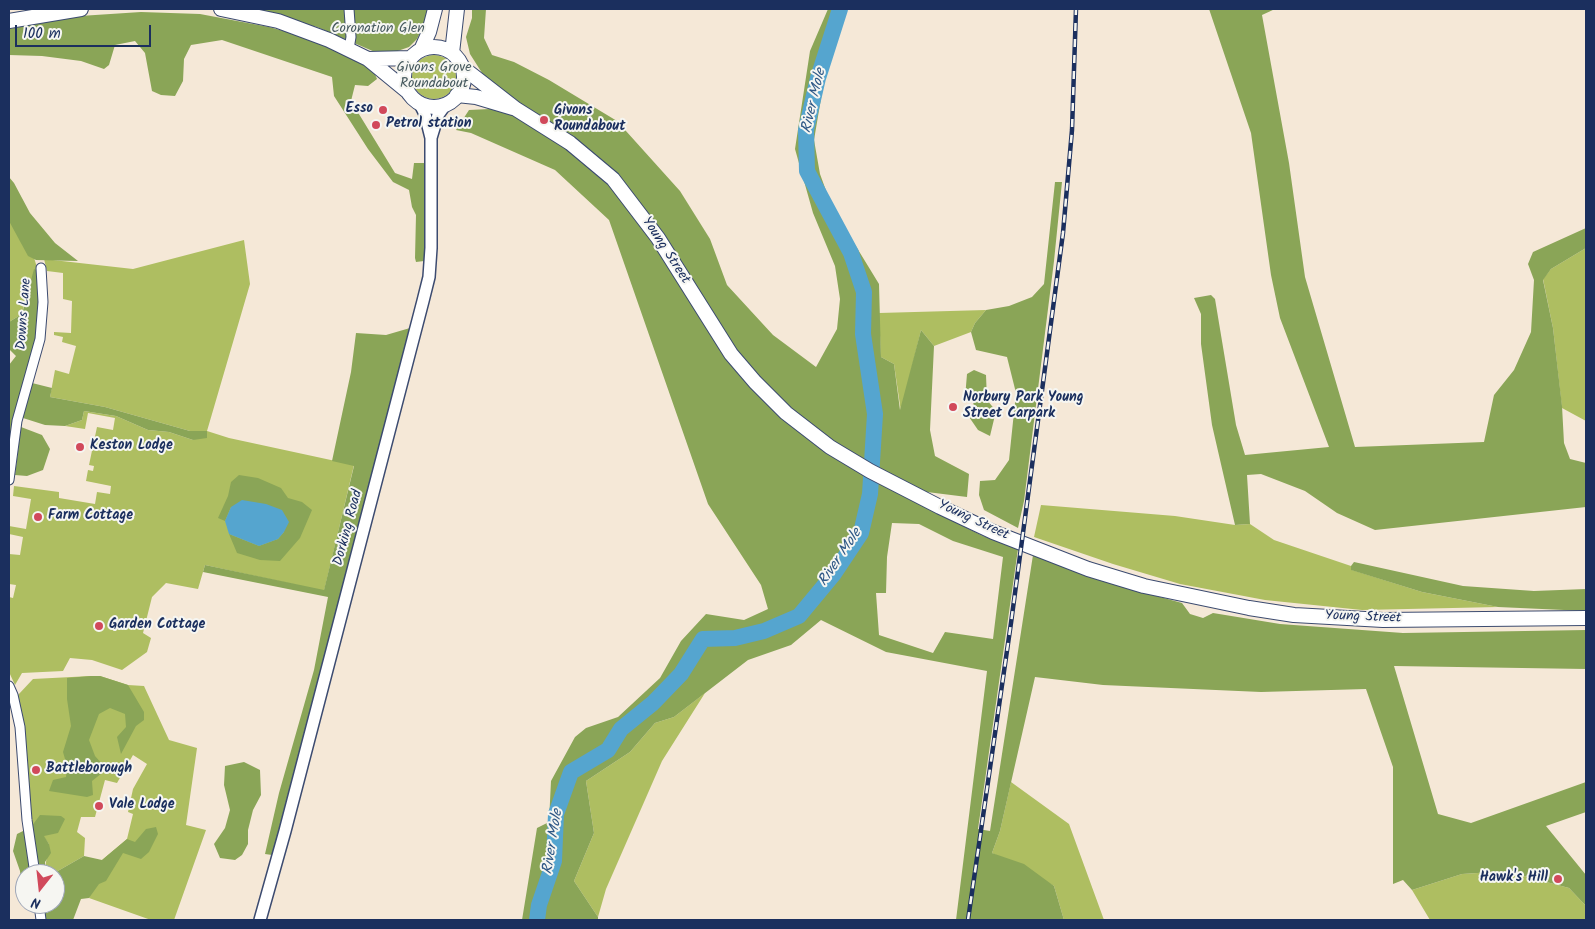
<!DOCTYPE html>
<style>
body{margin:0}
#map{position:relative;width:1595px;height:929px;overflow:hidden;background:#f5e8d7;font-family:Kalam,sans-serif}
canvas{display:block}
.frame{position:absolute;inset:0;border:10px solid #1b2f5e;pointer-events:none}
.north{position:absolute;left:15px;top:864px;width:50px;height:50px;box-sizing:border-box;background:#f6f6f2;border:1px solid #9ea6b7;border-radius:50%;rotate:196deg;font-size:14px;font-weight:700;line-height:20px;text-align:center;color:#1b2f5e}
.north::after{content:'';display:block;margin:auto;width:18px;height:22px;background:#d1495b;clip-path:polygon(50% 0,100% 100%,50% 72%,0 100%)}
.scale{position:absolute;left:15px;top:25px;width:136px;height:22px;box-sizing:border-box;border:2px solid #1b2f5e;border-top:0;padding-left:6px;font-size:15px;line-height:18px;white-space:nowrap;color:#1b2f5e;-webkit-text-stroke:4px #f6f6f2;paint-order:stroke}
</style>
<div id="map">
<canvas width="1595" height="929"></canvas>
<div class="frame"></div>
<div class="north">N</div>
<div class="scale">100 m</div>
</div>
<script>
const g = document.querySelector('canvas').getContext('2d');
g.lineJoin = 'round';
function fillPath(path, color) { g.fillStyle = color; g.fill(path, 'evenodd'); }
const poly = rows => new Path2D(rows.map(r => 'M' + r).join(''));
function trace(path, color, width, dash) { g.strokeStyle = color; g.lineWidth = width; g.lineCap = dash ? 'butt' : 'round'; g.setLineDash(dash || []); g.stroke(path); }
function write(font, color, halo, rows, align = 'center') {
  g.font = font + ' Kalam,sans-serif'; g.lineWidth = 4; g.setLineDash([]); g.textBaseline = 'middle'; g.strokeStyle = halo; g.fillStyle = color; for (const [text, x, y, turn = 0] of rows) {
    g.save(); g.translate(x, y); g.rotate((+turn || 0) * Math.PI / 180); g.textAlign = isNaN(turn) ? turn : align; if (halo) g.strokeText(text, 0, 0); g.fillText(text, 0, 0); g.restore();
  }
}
fillPath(poly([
 '412 77a22 22 0 1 1 44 0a22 22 0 1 1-44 0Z',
 [9,217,30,244,38,271,28,288,22,314,9,322],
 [244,240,250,284,207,431,229,438,354,465,324,591,205,565,198,589,166,583,152,597,143,633,151,638,147,652,122,670,92,660,70,658,63,671,22,673,15,685,9,672,9,597,13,598,16,585,9,584,9,554,20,555,23,537,9,534,9,526,26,529,31,499,13,496,14,486,59,492,59,498,95,504,97,492,110,494,111,486,86,481,88,470,93,471,94,466,89,465,97,427,113,430,115,418,88,413,85,429,65,426,82,420,84,411,116,416,148,430,169,432,193,440,207,431,190,431,105,407,50,397,55,370,69,374,76,346,62,342,63,337,54,335,54,332,71,333,72,301,63,299,63,273,47,271,44,259,133,269],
 [1586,248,1586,421,1562,408,1553,328,1543,279,1551,269],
 [986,310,975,323,971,332,934,346,921,330,901,412,894,364,881,357,879,313],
 [1041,505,1175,516,1235,525,1250,524,1274,540,1351,566,1352,570,1422,592,1498,607,1362,610,1265,600,1180,584,1113,564,1034,537],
 [91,676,100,676,128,685,144,686,169,740,197,748,186,825,206,830,174,920,151,920,89,898,102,860,127,839,133,814,128,812,133,789,147,764,133,755,117,783,105,780,95,817,81,817,77,832,85,838,84,856,56,872,45,868,49,844,43,836,31,827,24,731,18,695,33,679],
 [705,693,662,761,606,889,598,917,574,881,594,833,586,781,630,752,655,723,674,717],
 [1011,782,1069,824,1104,920,1064,920,1054,886,992,853,1000,831],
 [1493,872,1520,875,1569,888,1586,906,1586,920,1430,920,1412,890,1462,874]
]), '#aebe61');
fillPath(poly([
 [242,9,428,9,428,16,417,39,409,47,392,53,375,52,317,27],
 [472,9,486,9,484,38,492,55,514,62,549,80,617,121,680,191,710,239,727,285,773,335,816,367,837,329,840,299,835,266,813,213,795,149,810,51,828,9,844,9,827,63,814,140,820,174,832,207,879,284,881,357,894,364,900,410,921,330,934,346,930,430,935,456,969,474,967,497,927,492,931,510,983,536,1018,549,978,829,990,831,1033,555,1120,586,1182,603,1190,614,1203,618,1213,613,1280,624,1403,633,1586,630,1586,669,1394,666,1438,814,1471,823,1586,782,1586,812,1546,826,1586,875,1586,906,1569,888,1520,875,1493,872,1462,874,1412,890,1403,880,1393,884,1393,767,1366,689,1261,692,1103,685,1035,677,1000,831,992,853,1024,864,1054,886,1064,920,956,920,987,671,886,652,821,620,791,645,748,660,674,717,655,723,630,752,586,781,594,833,574,881,598,917,598,920,522,920,537,828,549,822,551,781,575,737,586,728,618,717,660,678,681,641,706,614,744,620,768,609,761,585,708,504,609,220,555,170,471,133,456,130,469,110,490,109,491,87,470,54,466,37,472,18],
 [892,523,919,524,953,541,1003,557,993,639,945,632,933,653,879,635,876,593,886,593,887,557],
 [1209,9,1275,9,1262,15,1289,163,1305,277,1355,447,1484,442,1494,395,1514,370,1531,332,1534,280,1528,264,1533,252,1586,228,1586,248,1551,269,1543,280,1553,328,1562,406,1564,443,1570,459,1586,463,1586,507,1375,530,1337,513,1305,491,1261,474,1247,475,1250,524,1235,525,1212,425,1201,344,1201,314,1194,298,1211,295,1215,299,1236,425,1245,455,1329,447,1280,318,1271,275,1251,133],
 [141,12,200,14,269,27,320,41,354,55,374,72,377,79,368,86,355,85,351,101,395,173,412,179,414,163,427,163,424,261,416,262,415,258,416,215,412,207,409,190,393,182,368,149,334,96,332,77,222,40,191,45,184,59,183,81,175,96,161,95,152,91,145,53,135,41,115,45,109,65,104,69,81,61,42,56,9,55,9,29,80,16],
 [9,177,14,183,30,213,55,243,78,261,36,260,28,256,9,221],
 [1055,182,1062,182,1054,261,1024,501,1018,528,984,510,979,495,980,481,995,480,1009,460,1016,393,1007,357,976,350,971,332,975,323,986,310,1009,306,1032,297,1044,284],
 [34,269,38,271,38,340,9,467,9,365,16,356,9,349,9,322,22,314],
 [410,328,272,855,265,854,279,793,314,670,328,597,203,572,205,565,324,590,354,466,332,461,351,372,356,333,386,335],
 [974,370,986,375,987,400,996,411,990,436,978,430,967,414,967,408,974,407,973,401,965,398,967,374],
 [32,383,52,388,50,397,105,407,190,431,207,431,207,438,193,440,169,432,148,430,116,416,84,411,82,420,65,426,45,425,23,418],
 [21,427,42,435,50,449,43,470,27,476,15,475],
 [239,475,258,478,281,488,288,498,302,502,312,510,300,538,280,561,260,560,237,553,229,534,259,546,278,539,284,532,231,507,225,521,218,518,228,496,231,482],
 [1354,562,1463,586,1534,591,1586,589,1586,611,1498,607,1422,592,1351,570,1351,566],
 [91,676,100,676,128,685,144,712,144,720,136,726,121,754,117,737,126,727,125,714,110,708,99,714,89,740,95,756,103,765,102,773,92,781,93,795,87,797,49,791,53,780,66,777,67,766,63,752,71,726,67,699,67,678],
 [244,762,260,770,261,795,253,810,248,830,248,844,242,855,235,860,220,858,214,844,225,828,230,810,224,785,225,766],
 [40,815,61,816,65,819,58,833,44,836,49,844,51,853,45,862,45,868,56,872,84,856,102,860,127,839,135,842,146,829,156,827,158,834,149,852,141,859,123,853,106,881,99,884,89,898,81,899,73,920,37,920,36,904,55,904,55,874,25,874,25,893,22,891,20,871,13,851,17,834,31,827]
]), '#8aa557');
fillPath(poly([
 [242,500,266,504,282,510,289,522,284,532,278,539,259,546,229,534,225,521,231,507]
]), '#55a5cf');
trace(poly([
 [537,920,539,905,554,861,556,814,571,772,608,750,621,729,653,703,681,674,703,639,735,638,764,631,799,616,833,575,861,533,870,494,875,414,863,334,864,292,851,253,807,171,806,130,818,78,840,9]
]), '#55a5cf', 16);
const minor = poly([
 [349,49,351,37,349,9],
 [9,480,17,421,40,339,43,302,41,268],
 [9,686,13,695,20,727,27,820,35,874],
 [39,904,41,920]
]);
const secondary = poly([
 [419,102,425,114,431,138],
 [260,920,285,831,423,301,429,277,431,248,431,138,438,115,446,104]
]);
const primary = poly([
 [462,67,516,109,570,143,613,179,658,238,731,354,755,382,786,413,830,447,870,471,940,507,993,532,1088,569,1144,586,1249,608,1294,615,1383,620,1586,618],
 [457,95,476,97,513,108]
]);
const trunk = poly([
 [221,9,278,21,329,40,368,59,407,91],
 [9,21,81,9],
 '404 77a30 30 0 1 1 60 0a30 30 0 1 1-60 0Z',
 [421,50,429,32,435,9],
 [452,53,457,9],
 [368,59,411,58]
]);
trace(minor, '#3c4b70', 11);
trace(secondary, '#3c4b70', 14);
trace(primary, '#3c4b70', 16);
trace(trunk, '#3c4b70', 16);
trace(minor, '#fff', 9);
trace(secondary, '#fff', 11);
trace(primary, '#fff', 14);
trace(trunk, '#fff', 14);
const rail = poly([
 [968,920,1011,623,1063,233,1072,130,1076,9]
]);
trace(rail, '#1b2f5e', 4.5);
trace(rail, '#f6f6f2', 2.5, [8]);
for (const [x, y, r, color] of [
 [383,110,5,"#d1495b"],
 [544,120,5,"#d1495b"],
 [376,125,5,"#d1495b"],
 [953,407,5,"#d1495b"],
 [80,447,5,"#d1495b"],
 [38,517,5,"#d1495b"],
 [99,626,5,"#d1495b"],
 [36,770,5,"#d1495b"],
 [99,806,5,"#d1495b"],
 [1558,879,5,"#d1495b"]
]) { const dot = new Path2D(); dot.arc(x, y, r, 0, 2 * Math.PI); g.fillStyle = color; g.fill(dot); trace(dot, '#f6f6f2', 2); }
write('14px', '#475a5f', '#f6f6f2', [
 ["Coronation Glen",378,30],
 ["Givons Grove",434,69],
 ["Roundabout",434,85]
]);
write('bold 14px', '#1b2f5e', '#f6f6f2', [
 ["Esso",373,110,"right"],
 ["Givons",554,112],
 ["Roundabout",554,128],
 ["Petrol station",386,125],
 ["Norbury Park Young",963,399],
 ["Street Carpark",963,415],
 ["Keston Lodge",90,447],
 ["Farm Cottage",48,517],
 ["Garden Cottage",109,626],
 ["Battleborough",46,770],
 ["Vale Lodge",109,806],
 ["Hawk's Hill",1548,879,"right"]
], 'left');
write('14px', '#1b2f5e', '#f6f6f2', [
 ["Young Street",665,251,57],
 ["Downs Lane",25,314,-86],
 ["Young Street",973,521,25],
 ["Dorking Road",349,528,-75],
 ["Young Street",1363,618,2]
]);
write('italic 15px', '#2f5886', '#f6f6f2', [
 ["River Mole",815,101,-77],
 ["River Mole",841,558,-56],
 ["River Mole",554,842,-81]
]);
</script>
